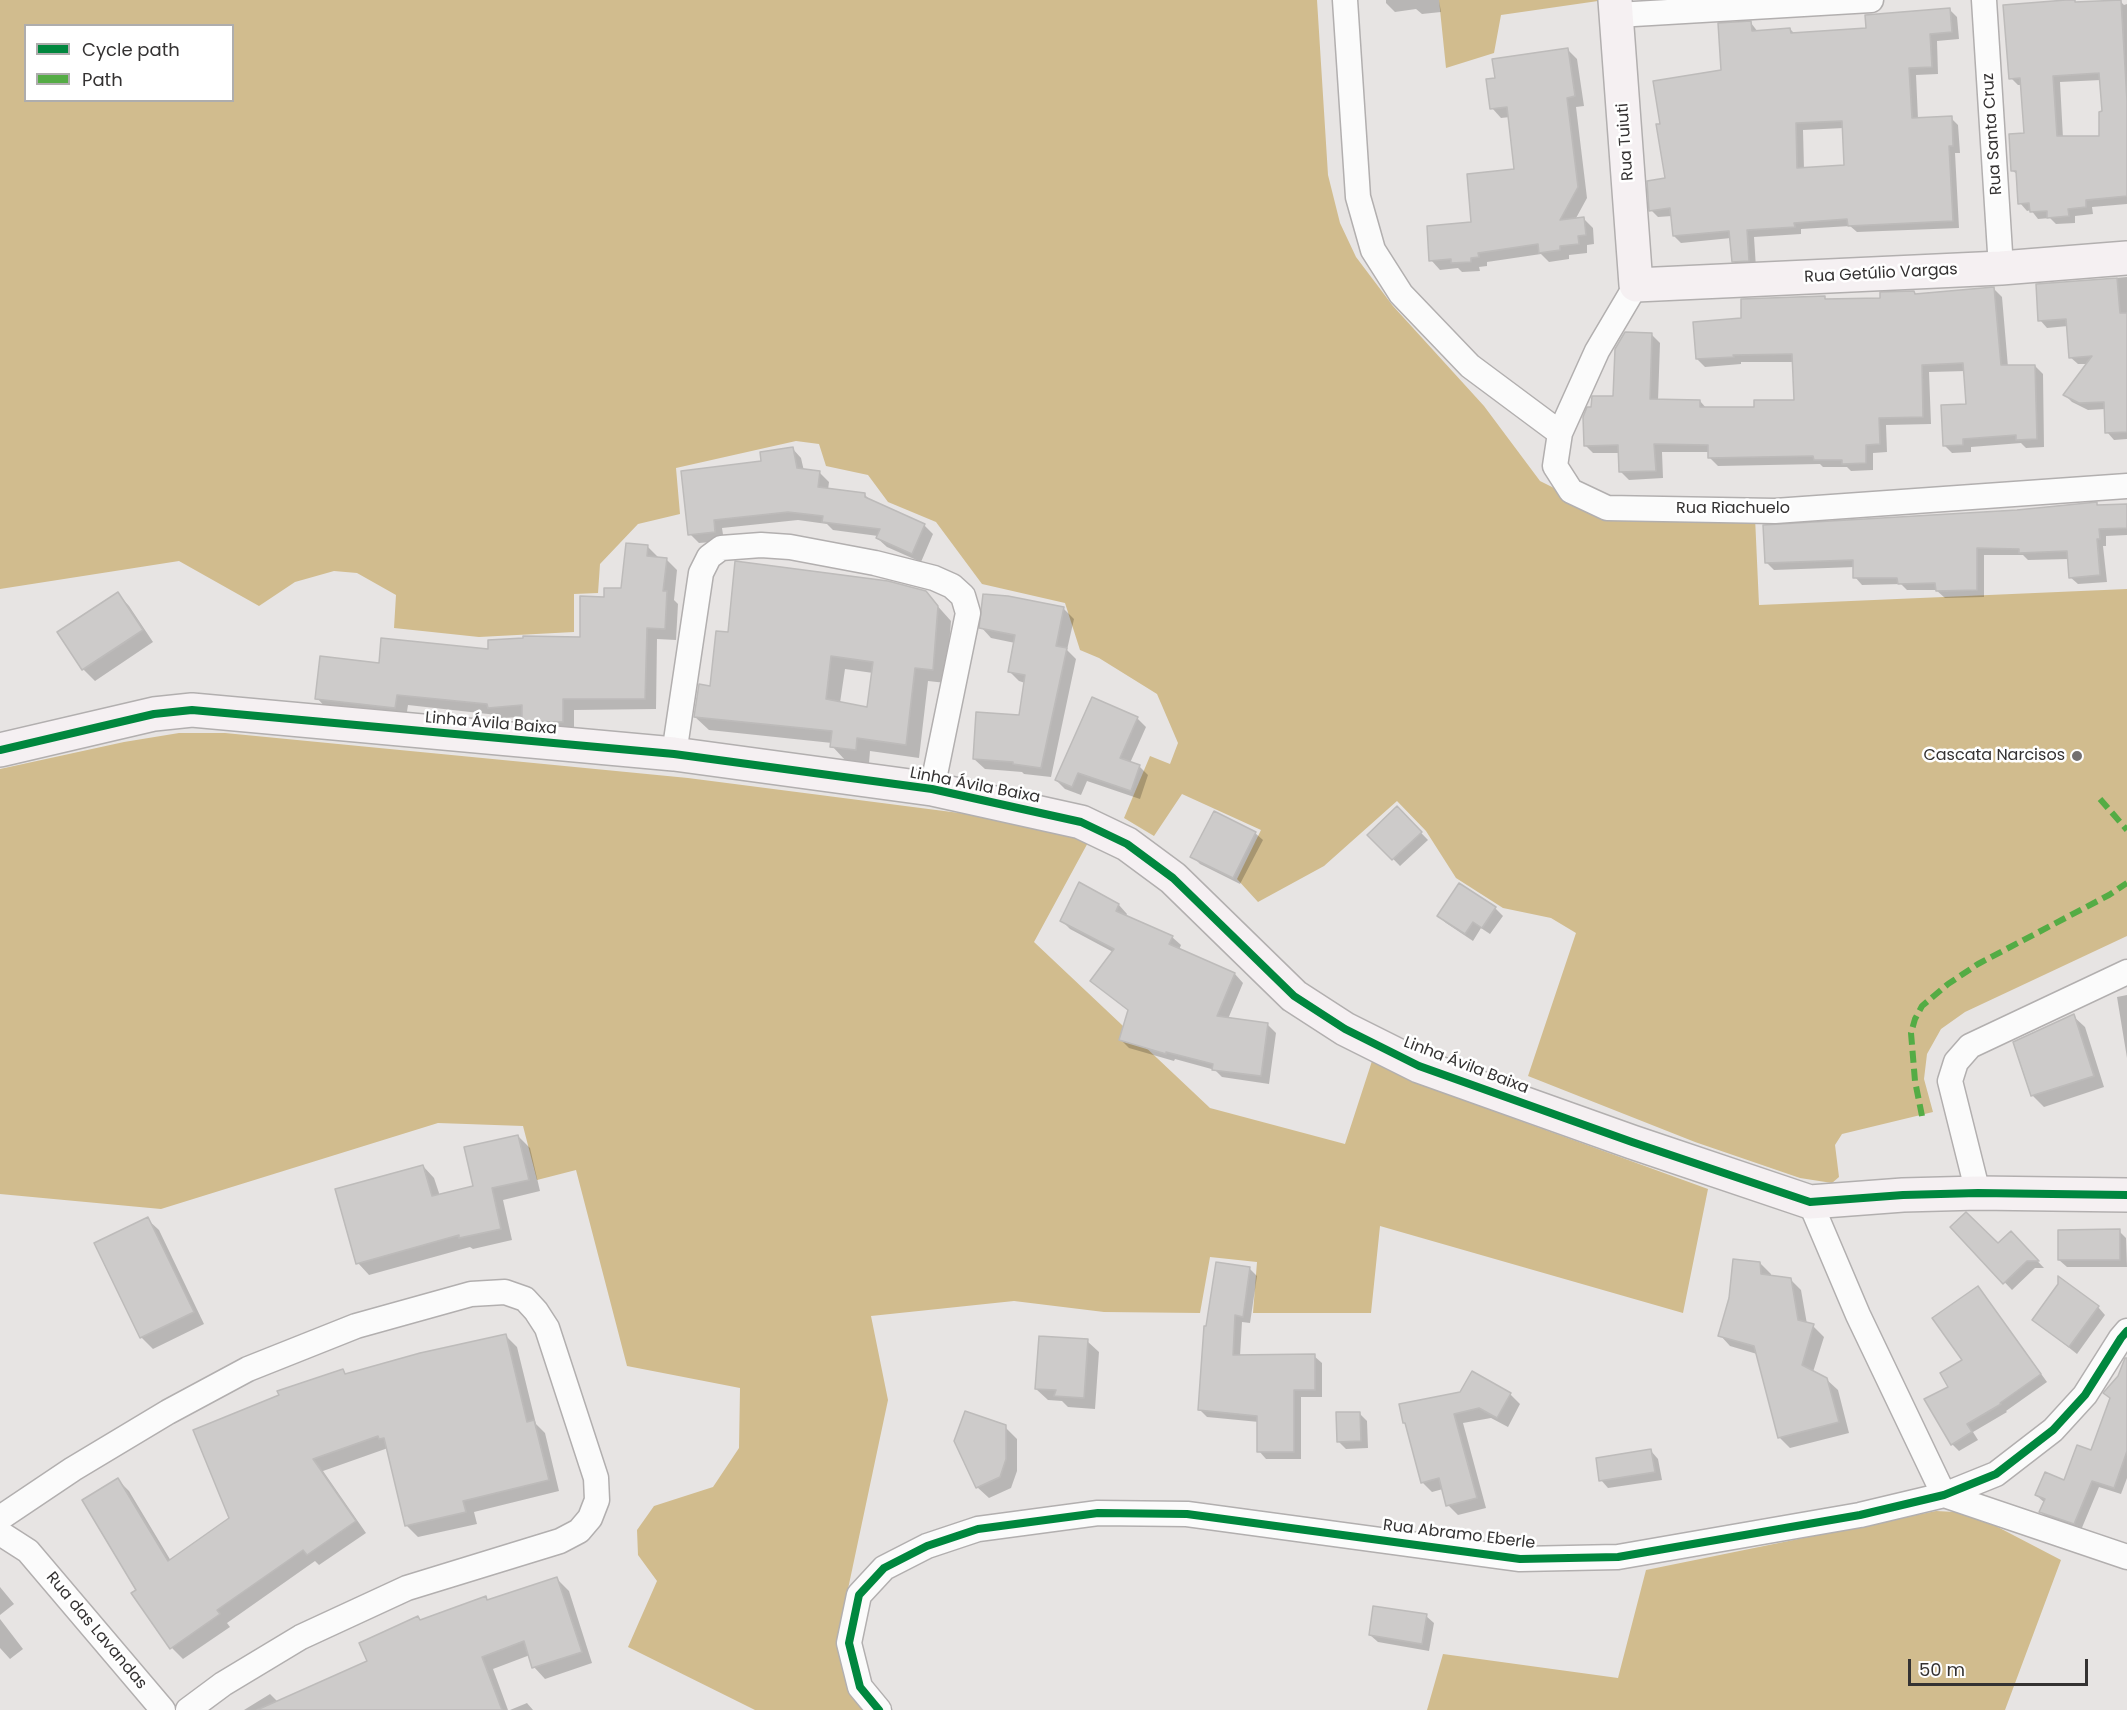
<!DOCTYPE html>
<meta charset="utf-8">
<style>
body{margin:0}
#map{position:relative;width:2127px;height:1710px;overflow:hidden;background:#e7e4e3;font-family:Poppins,sans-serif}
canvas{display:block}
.legend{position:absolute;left:24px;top:24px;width:210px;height:78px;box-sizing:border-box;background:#fff;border:2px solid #aeadad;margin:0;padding:8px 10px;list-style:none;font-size:18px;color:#343232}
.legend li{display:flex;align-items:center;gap:12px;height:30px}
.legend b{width:30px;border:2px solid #aeadad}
.scale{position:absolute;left:1908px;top:1659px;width:180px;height:27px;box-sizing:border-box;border:3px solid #343232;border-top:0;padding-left:8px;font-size:18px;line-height:21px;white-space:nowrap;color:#343232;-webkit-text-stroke:4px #fff;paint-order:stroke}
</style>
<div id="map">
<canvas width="2127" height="1710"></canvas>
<ul class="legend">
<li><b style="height:8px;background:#00873e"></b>Cycle path</li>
<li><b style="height:8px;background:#54ac45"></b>Path</li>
</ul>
<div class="scale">50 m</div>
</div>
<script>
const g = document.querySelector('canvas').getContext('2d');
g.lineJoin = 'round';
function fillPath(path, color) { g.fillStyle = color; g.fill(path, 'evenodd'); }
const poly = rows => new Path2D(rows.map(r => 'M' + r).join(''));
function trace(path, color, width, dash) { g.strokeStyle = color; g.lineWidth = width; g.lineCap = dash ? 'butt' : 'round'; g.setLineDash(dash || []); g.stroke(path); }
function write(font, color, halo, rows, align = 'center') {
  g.font = font + ' Poppins,sans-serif'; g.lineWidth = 5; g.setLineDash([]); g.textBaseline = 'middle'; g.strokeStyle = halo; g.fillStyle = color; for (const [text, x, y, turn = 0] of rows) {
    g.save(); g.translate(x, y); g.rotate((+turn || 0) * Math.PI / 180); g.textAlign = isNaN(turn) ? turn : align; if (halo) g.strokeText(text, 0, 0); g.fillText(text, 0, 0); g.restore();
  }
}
fillPath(poly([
 [0,0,1317,0,1328,175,1340,223,1356,257,1393,306,1484,406,1540,481,1586,504,1755,517,1759,605,2127,589,2127,936,1965,1012,1941,1029,1927,1054,1924,1079,1933,1112,1842,1134,1835,1145,1839,1177,1832,1183,1800,1178,1695,1142,1528,1076,1576,933,1551,918,1503,908,1456,878,1426,831,1397,801,1324,866,1258,902,1237,879,1261,830,1182,794,1154,836,1124,818,1150,756,1170,764,1178,743,1157,694,1099,658,1080,650,1065,603,982,584,936,522,888,502,868,475,826,466,819,444,796,441,676,468,680,514,638,524,600,564,598,593,574,594,574,632,479,637,394,628,396,595,357,573,334,571,295,582,259,606,179,561,0,589],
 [26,26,232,26,232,100,26,100],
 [1439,0,1598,0,1598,1,1501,15,1494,53,1446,68],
 [179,733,225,733,688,778,1068,827,1091,837,1034,942,1210,1108,1345,1144,1372,1061,1422,1085,1708,1189,1683,1313,1380,1226,1371,1313,1253,1313,1257,1262,1210,1257,1200,1313,1104,1312,1014,1301,871,1316,888,1400,837,1641,847,1686,866,1710,755,1710,628,1647,657,1581,638,1555,637,1530,654,1506,713,1487,739,1448,740,1388,627,1366,576,1170,537,1180,523,1126,438,1123,161,1209,0,1194,0,769,124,742],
 [1936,1511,1955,1512,1990,1523,2061,1560,2005,1710,1427,1710,1443,1654,1618,1678,1646,1570]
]), '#d1bc8e');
fillPath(poly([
 [1386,0,1439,0,1441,12,1422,14,1416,9,1395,12,1386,3],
 [2074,1,2076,3,2120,1,2124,5,2127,4,2127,204,2092,207,2093,214,2075,216,2075,223,2056,224,2050,218,2038,219,2031,210,2027,211,2020,203,2018,175,2013,171,2025,135,2022,85,2018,85,2011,78],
 [2101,80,2103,113,2101,137,2063,138,2060,82],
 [1950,10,1957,17,1959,39,1937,41,1938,74,1916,75,1918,119,1951,118,1958,125,1960,153,1955,153,1959,228,1857,232,1850,226,1801,229,1801,234,1754,237,1756,268,1740,268,1733,261,1731,238,1681,243,1674,236,1672,216,1658,217,1651,210,1666,180,1661,125,1722,72,1751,23,1758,32,1790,29,1795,34,1868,29],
 [1844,128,1845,166,1804,169,1803,130],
 [1567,49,1577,59,1584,106,1576,107,1587,198,1575,220,1583,218,1593,228,1594,244,1587,245,1587,253,1569,255,1569,259,1549,262,1541,254,1487,262,1487,266,1479,267,1480,271,1462,272,1458,268,1440,270,1431,260,1472,224,1516,171,1510,117,1501,118,1492,108,1496,79],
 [2127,277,2127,439,2114,440,2107,432,2106,409,2088,410,2072,402,2065,395,2088,364,2078,364,2070,357,2068,326,2047,328,2040,320,2037,285],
 [1994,289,2002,297,2008,367,2035,366,2043,374,2044,447,2026,448,2021,443,1971,447,1971,452,1952,453,1944,445,1968,405,1966,371,1929,372,1931,424,1886,425,1887,452,1873,453,1873,470,1851,471,1847,467,1823,467,1820,464,1718,466,1710,458,1710,452,1662,452,1663,478,1629,480,1621,472,1620,453,1593,453,1585,445,1652,335,1660,343,1658,401,1700,401,1707,409,1755,408,1796,402,1794,362,1741,362,1741,364,1705,367,1697,359,1742,320,1824,298,1827,300,1882,299,1914,292,1917,295],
 [792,448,801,458,804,471,820,473,829,482,828,490,865,495,872,502,924,525,933,534,921,562,887,547,877,538,878,536,833,530,827,524,798,520,722,528,724,541,699,543,690,534,763,463],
 [2097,504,2099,506,2127,505,2127,535,2106,536,2106,546,2103,546,2107,582,2078,584,2070,577,2069,559,2028,560,2023,555,1984,555,1984,597,1945,598,1936,590,1907,590,1901,584,1862,585,1855,577,1855,567,1774,570,1766,562,2017,511],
 [648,547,659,558,666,559,677,570,674,600,678,604,676,640,657,639,656,709,574,710,574,733,535,732,524,721,524,717,500,718,497,715,408,705,406,718,328,710,317,698,380,665,581,639,605,598,623,590],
 [925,592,951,621,946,683,928,681,919,758,870,751,869,763,845,760,832,746,832,743,709,730,695,717,711,688,729,634],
 [845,669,873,673,869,709,840,703],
 [118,594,129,606,153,642,95,681,83,669],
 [1008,598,1064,609,1074,619,1067,650,1076,659,1051,777,1024,774,1022,772,985,769,974,759,1021,716,1025,683,1019,681,1009,671,1015,643,991,638,981,627],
 [1137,718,1146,727,1130,763,1139,766,1148,775,1140,799,1087,781,1081,795,1065,789,1056,780],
 [1397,808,1428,840,1400,866,1370,835],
 [1255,833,1263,840,1240,884,1200,864,1192,856],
 [1079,884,1119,905,1127,914,1126,916,1172,937,1181,945,1179,950,1235,974,1243,983,1228,1019,1268,1025,1276,1033,1269,1084,1222,1077,1215,1070,1175,1059,1174,1061,1129,1048,1121,1040,1129,1011,1092,981,1113,952,1070,929,1062,921],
 [1460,885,1495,908,1503,916,1490,934,1481,928,1473,941,1446,923,1439,916],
 [2127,995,2127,1058,2117,997],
 [2073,1016,2085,1027,2104,1087,2044,1107,2032,1095],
 [518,1136,530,1148,540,1191,503,1200,512,1240,473,1249,470,1247,369,1275,358,1263,423,1166,434,1178,440,1196,475,1188],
 [147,1219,159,1230,204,1324,153,1349,141,1337],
 [1952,1227,1998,1245,2011,1233,2044,1268,2035,1268,2012,1290],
 [2119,1231,2126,1238,2127,1267,2067,1267,2059,1260],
 [1760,1263,1771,1274,1771,1277,1790,1279,1801,1290,1807,1324,1813,1326,1824,1337,1813,1372,1826,1379,1838,1390,1849,1433,1790,1448,1779,1437,1757,1354,1730,1346,1720,1335],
 [1250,1269,1257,1276,1250,1323,1242,1322,1240,1356,1314,1356,1322,1363,1322,1397,1301,1397,1301,1459,1266,1459,1259,1451,1259,1422,1207,1417,1199,1409],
 [1978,1288,1985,1296,2047,1382,2006,1411,2007,1412,1973,1432,1978,1440,1959,1451,1952,1444,1951,1388,1964,1360],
 [2098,1307,2105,1315,2077,1354,2034,1320],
 [505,1335,517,1347,536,1424,545,1433,559,1491,474,1512,477,1524,418,1537,406,1525,388,1448,323,1471,366,1533,319,1565,315,1561,227,1623,230,1627,183,1659,172,1648,138,1590,118,1480,129,1491,171,1561,231,1519,343,1370,347,1375],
 [1087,1341,1099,1352,1095,1409,1068,1407,1062,1401,1048,1400,1036,1389],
 [2127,1367,2127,1478,2121,1494,2099,1487,2081,1530,2048,1519,2041,1512,2045,1503,2036,1495,2065,1482,2092,1452],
 [1472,1373,1510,1394,1520,1404,1508,1427,1491,1418,1463,1423,1486,1508,1458,1515,1448,1505,1443,1489,1432,1492,1422,1482,1407,1426,1404,1423,1461,1393],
 [1359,1413,1367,1421,1368,1448,1346,1449,1339,1442],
 [1005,1427,1017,1439,1017,1471,1011,1488,989,1498,977,1487],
 [1651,1451,1658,1459,1662,1480,1608,1488,1601,1480],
 [557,1579,569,1591,592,1663,545,1679,534,1667,530,1655,493,1669,508,1710,244,1710,270,1694,278,1702,369,1662,418,1618,422,1621,486,1598,489,1601],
 [0,1587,14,1604,0,1615],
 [1426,1616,1434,1623,1429,1651,1378,1642,1370,1635],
 [0,1619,23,1649,10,1659,0,1648],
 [527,1703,533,1710,510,1710]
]), '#0003');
const building = poly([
 [2066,0,2075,0,2075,2,2121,0,2127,101,2127,196,2086,200,2086,207,2068,209,2069,216,2047,218,2047,211,2030,212,2029,203,2018,204,2016,171,2011,171,2009,134,2024,133,2020,78,2009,79,2003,5,2066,0],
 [2099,73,2102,111,2099,112,2099,136,2057,136,2053,76,2099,73],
 [1950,8,1952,32,1930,34,1932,67,1909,68,1912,118,1952,116,1953,146,1949,146,1953,221,1848,226,1847,219,1794,223,1795,227,1747,230,1749,261,1732,262,1729,231,1673,236,1670,208,1649,211,1647,181,1665,178,1656,124,1660,124,1653,81,1721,70,1718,23,1751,21,1752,31,1790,28,1791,33,1866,28,1865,15,1950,8],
 [1842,121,1844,165,1797,168,1796,123,1842,121],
 [1568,48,1575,96,1567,98,1578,187,1560,220,1584,217,1586,235,1578,236,1579,244,1560,246,1560,250,1539,253,1538,244,1478,253,1479,257,1471,258,1471,262,1451,263,1451,259,1429,261,1427,226,1471,222,1467,174,1514,169,1507,107,1490,109,1486,79,1495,78,1492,59,1568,48],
 [2117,278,2120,313,2127,313,2127,432,2105,433,2104,402,2079,403,2063,395,2092,356,2069,358,2066,319,2038,321,2036,284,2117,278],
 [1994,287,2001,365,2035,365,2037,439,2016,440,2016,435,1963,439,1963,445,1943,446,1941,405,1966,404,1963,363,1922,365,1923,417,1879,418,1880,444,1866,445,1866,463,1842,464,1842,460,1814,460,1813,456,1708,458,1708,445,1654,444,1656,471,1619,472,1618,445,1584,446,1583,417,1587,407,1591,407,1592,396,1613,396,1615,349,1625,332,1652,333,1650,399,1700,400,1700,407,1754,407,1754,400,1794,400,1792,354,1733,355,1734,357,1696,359,1693,322,1741,318,1741,299,1825,296,1825,299,1880,298,1880,292,1914,291,1915,294,1994,287],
 [793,447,797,468,820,471,818,487,865,493,865,497,925,524,912,554,876,538,880,529,822,522,823,516,788,512,714,520,715,532,688,535,681,471,761,461,760,452,793,447],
 [2097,502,2097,505,2127,504,2127,528,2099,529,2100,539,2097,539,2100,575,2069,578,2067,551,2019,553,2019,549,1977,548,1977,590,1936,591,1935,583,1898,584,1897,578,1853,578,1853,560,1765,563,1763,525,2017,510,2097,502],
 [626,543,648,545,647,556,667,558,663,591,667,591,665,629,647,628,645,699,563,699,563,722,522,721,522,705,488,708,487,704,397,695,395,708,315,699,320,656,379,663,381,638,488,649,488,640,523,638,523,636,580,637,580,596,604,597,604,588,621,588,626,543],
 [735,561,888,581,926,591,938,606,933,670,915,668,906,745,857,738,856,750,830,747,832,731,694,717,699,684,710,686,716,631,728,632,735,561],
 [831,656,873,662,867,707,826,699,831,656],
 [118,592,143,630,82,670,57,632,118,592],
 [983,594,1008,596,1064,607,1056,646,1067,648,1041,768,1013,764,1013,762,973,759,976,712,1019,715,1025,675,1008,672,1015,635,979,628,983,594],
 [1092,697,1138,717,1120,758,1140,765,1131,791,1078,773,1072,787,1055,780,1092,697],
 [1397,806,1422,832,1392,860,1367,835,1397,806],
 [1214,811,1256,832,1233,878,1190,857,1214,811],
 [1079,882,1119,904,1116,911,1173,936,1169,944,1235,973,1217,1016,1268,1023,1261,1076,1212,1070,1213,1064,1166,1052,1166,1054,1119,1040,1128,1010,1090,981,1114,949,1060,921,1079,882],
 [1459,883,1496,907,1482,928,1473,922,1465,934,1437,916,1459,883],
 [2074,1014,2094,1076,2031,1096,2013,1042,2074,1014],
 [518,1135,529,1180,492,1188,501,1229,459,1238,459,1235,356,1264,335,1189,423,1165,432,1196,473,1186,464,1147,518,1135],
 [1966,1212,1998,1243,2011,1231,2039,1261,2027,1261,2003,1284,1950,1227,1966,1212],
 [148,1217,194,1312,140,1338,94,1243,148,1217],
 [2120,1229,2120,1260,2058,1260,2058,1230,2120,1229],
 [1733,1259,1760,1262,1761,1274,1791,1278,1798,1320,1814,1324,1802,1365,1827,1378,1839,1422,1778,1438,1754,1346,1718,1336,1729,1298,1733,1259],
 [1216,1262,1250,1267,1243,1317,1235,1315,1233,1355,1315,1354,1315,1390,1294,1390,1294,1452,1257,1452,1257,1416,1198,1410,1204,1326,1206,1326,1216,1262],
 [2058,1276,2099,1306,2069,1347,2032,1320,2058,1284,2058,1276],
 [1978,1286,2041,1374,2000,1403,2001,1404,1967,1424,1972,1432,1951,1445,1924,1399,1948,1387,1940,1373,1962,1360,1932,1318,1978,1286],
 [506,1334,527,1422,534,1420,549,1480,463,1501,466,1512,405,1526,384,1438,379,1439,378,1436,313,1459,356,1521,307,1555,303,1550,217,1610,220,1614,170,1649,131,1593,136,1590,82,1500,118,1478,168,1561,229,1518,193,1430,279,1395,277,1391,343,1369,345,1374,420,1353,506,1334],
 [1039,1336,1088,1339,1084,1398,1054,1396,1056,1390,1035,1389,1039,1336],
 [2125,1358,2127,1358,2127,1451,2114,1488,2092,1481,2074,1524,2039,1512,2045,1499,2035,1495,2045,1472,2064,1480,2077,1445,2091,1450,2110,1398,2103,1393,2118,1376,2125,1358],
 [1472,1371,1511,1393,1497,1418,1479,1408,1454,1414,1477,1498,1446,1506,1439,1478,1421,1483,1405,1423,1403,1423,1399,1404,1460,1392,1472,1371],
 [965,1411,1006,1425,1006,1459,1000,1477,976,1488,954,1441,965,1411],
 [1336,1412,1360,1412,1361,1441,1337,1442,1336,1412],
 [1651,1449,1655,1472,1599,1481,1596,1458,1651,1449],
 [557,1577,582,1652,532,1668,524,1641,482,1657,502,1710,257,1710,367,1661,359,1643,418,1616,420,1620,486,1596,487,1600,557,1577],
 [1373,1606,1427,1614,1422,1644,1369,1635,1373,1606]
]);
fillPath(building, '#cdcbca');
trace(building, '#bdbbba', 1.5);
const street = poly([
 [1345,0,1358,197,1373,250,1401,294,1470,366,1560,433],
 [1984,0,2001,268],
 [1617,15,1871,0],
 [1636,285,1597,351,1560,433,1555,466,1571,491,1607,508,1775,511,2127,486],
 [674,754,701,573,709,557,721,548,761,545,790,547,875,563,934,578,952,586,963,596,968,613,932,789],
 [1978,1193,1950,1081,1956,1062,1970,1046,2127,972],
 [1810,1202,1858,1315,1944,1495,2127,1557],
 [0,1518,73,1469,168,1412,248,1369,356,1326,471,1294,505,1292,525,1299,536,1311,547,1328,596,1478,597,1500,590,1518,579,1531,560,1541,407,1588,301,1637,223,1684,188,1710],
 [0,1533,28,1551,163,1710],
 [879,1710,860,1687,849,1643,859,1595,884,1568,927,1546,978,1529,1098,1513,1187,1514,1520,1559,1618,1557,1860,1515,1944,1495,1996,1474,2053,1430,2085,1395,2121,1338,2127,1331]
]);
const secondary = poly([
 [1615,0,1636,285,2001,268,2127,258],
 [0,750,154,714,192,710,674,754,932,789,1081,822,1127,844,1173,878,1294,996,1345,1029,1419,1066,1632,1142,1810,1202,1903,1195,1978,1193,2127,1195]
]);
trace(street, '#b2afaf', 27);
trace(secondary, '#b2afaf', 36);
trace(street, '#fbfbfb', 24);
trace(secondary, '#f5f0f2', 33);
trace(poly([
 [2100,799,2127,830],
 [1922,1116,1915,1081,1911,1033,1915,1019,1922,1006,1948,984,1978,964,2109,895,2127,883]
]), '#54ac45', 6, [12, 6]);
trace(poly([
 [0,750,154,714,192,710,674,754,932,789,1081,822,1127,844,1173,878,1294,996,1345,1029,1419,1066,1632,1142,1810,1202,1903,1195,1978,1193,2127,1195],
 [879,1710,860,1687,849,1643,859,1595,884,1568,927,1546,978,1529,1098,1513,1187,1514,1520,1559,1618,1557,1860,1515,1944,1495,1996,1474,2053,1430,2085,1395,2121,1338,2127,1331]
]), '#00873e', 8);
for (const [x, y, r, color] of [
 [2077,756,6,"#737070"]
]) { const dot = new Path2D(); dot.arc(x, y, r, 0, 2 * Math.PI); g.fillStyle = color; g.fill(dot); trace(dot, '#fff', 2); }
write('16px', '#343232', '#fff', [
 ["Rua Santa Cruz",1993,134,-94],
 ["Rua Tuiuti",1626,142,-94],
 ["Rua Getúlio Vargas",1881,274,-3],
 ["Rua Riachuelo",1733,509],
 ["Linha Ávila Baixa",491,724,5],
 ["Linha Ávila Baixa",975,786,11],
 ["Linha Ávila Baixa",1466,1066,21],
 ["Rua Abramo Eberle",1459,1535,7],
 ["Rua das Lavandas",96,1631,50]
]);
write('16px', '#343232', '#fff', [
 ["Cascata Narcisos",2065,756]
], 'right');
</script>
